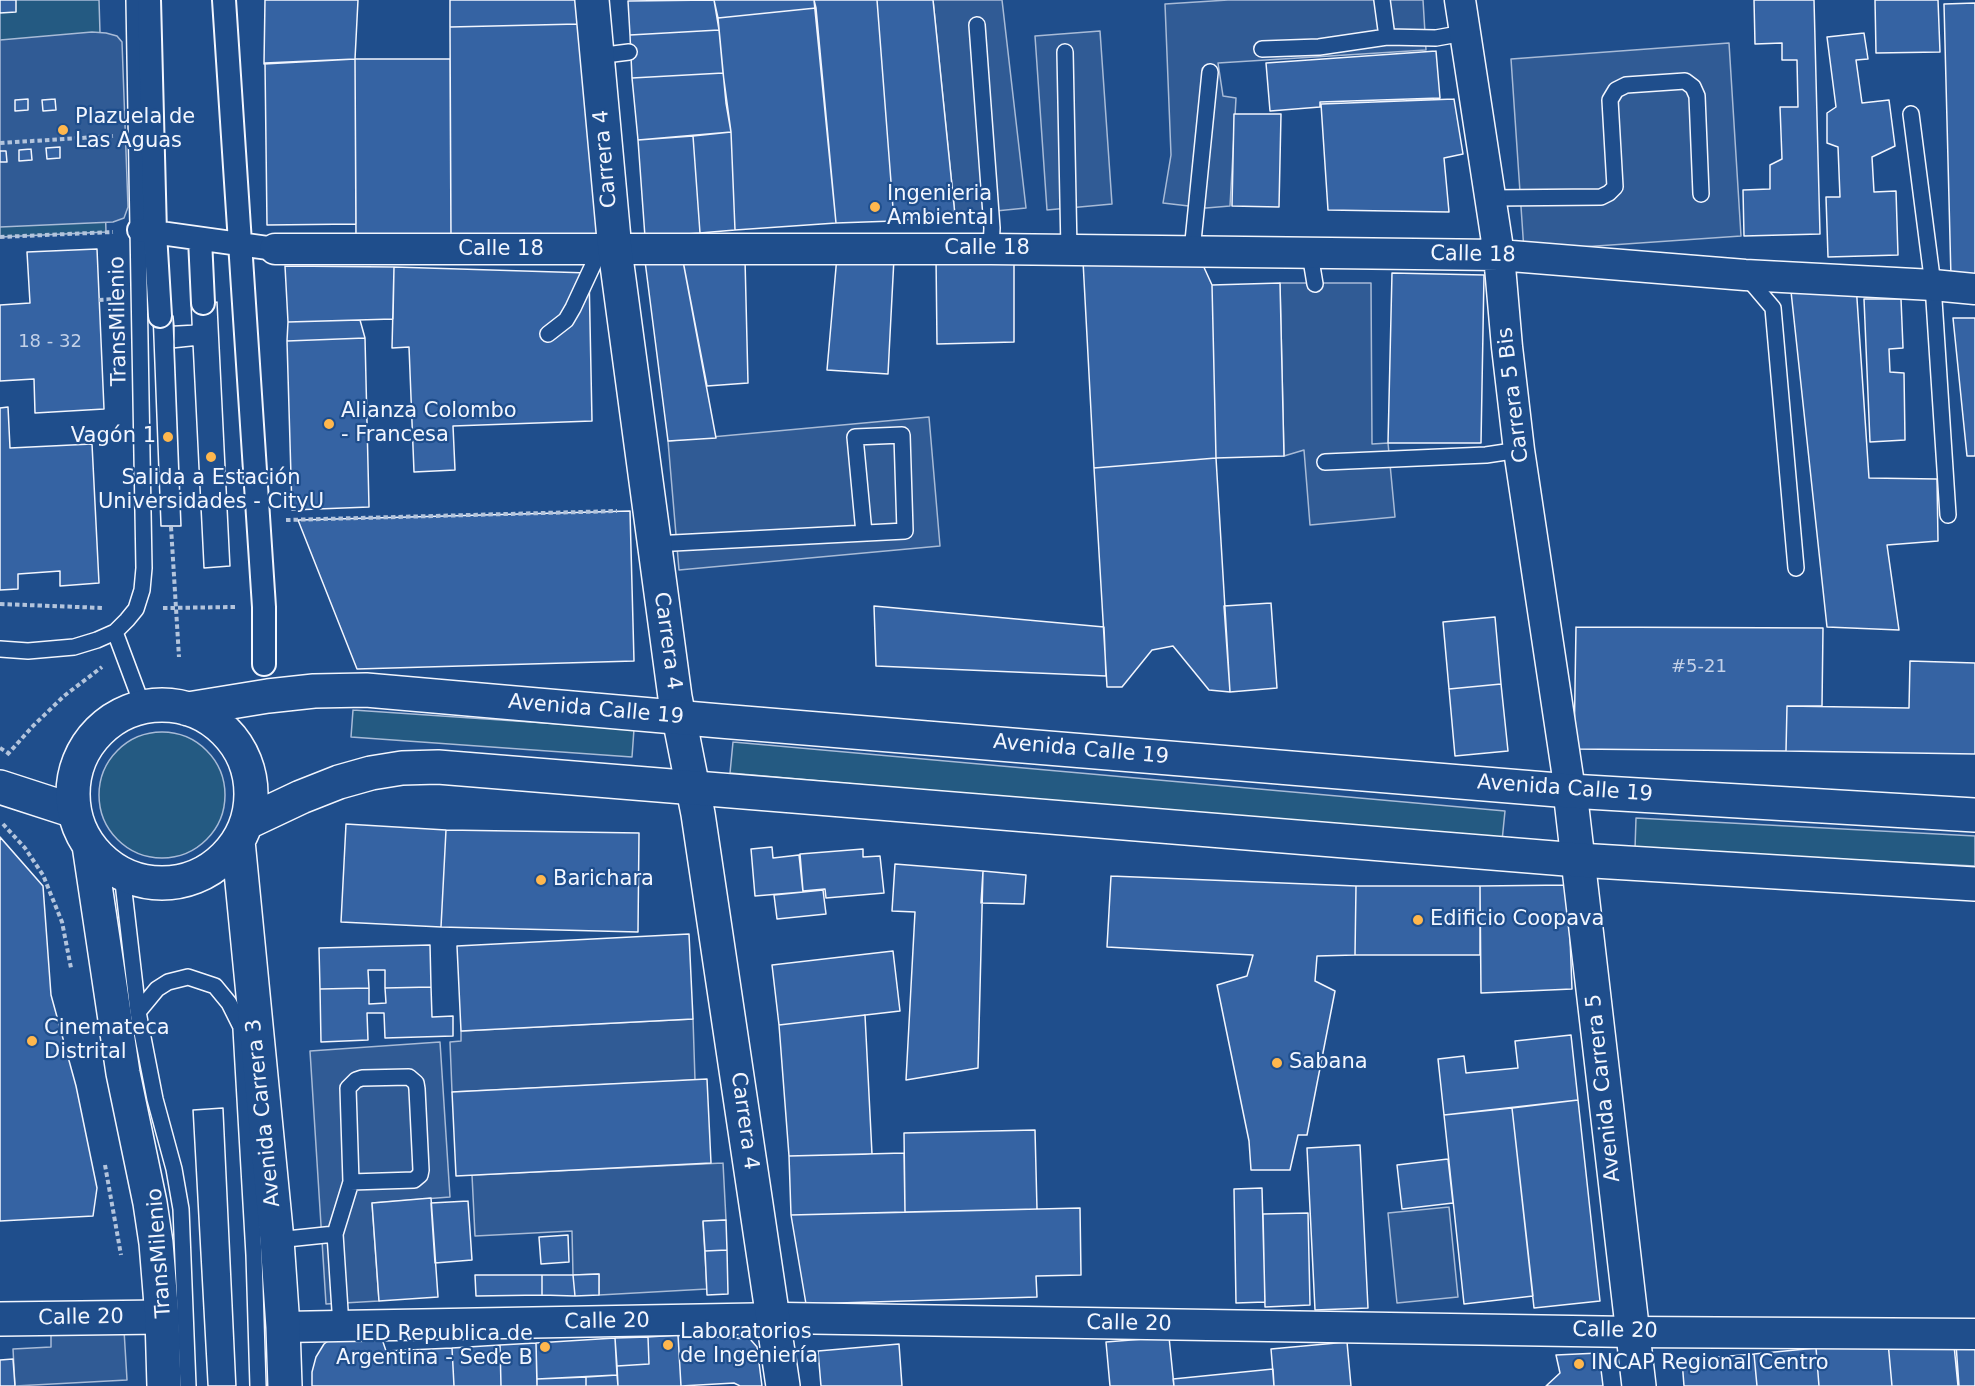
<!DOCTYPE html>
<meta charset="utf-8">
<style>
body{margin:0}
canvas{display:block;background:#1f4e8c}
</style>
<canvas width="1975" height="1386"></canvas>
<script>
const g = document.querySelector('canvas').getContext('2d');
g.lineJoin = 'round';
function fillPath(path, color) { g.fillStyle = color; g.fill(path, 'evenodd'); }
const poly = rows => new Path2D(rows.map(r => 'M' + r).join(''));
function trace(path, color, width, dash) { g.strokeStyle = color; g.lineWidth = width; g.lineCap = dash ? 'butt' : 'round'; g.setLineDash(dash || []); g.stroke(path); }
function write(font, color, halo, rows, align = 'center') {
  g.font = font + ' "DejaVu Sans",sans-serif'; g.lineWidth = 4.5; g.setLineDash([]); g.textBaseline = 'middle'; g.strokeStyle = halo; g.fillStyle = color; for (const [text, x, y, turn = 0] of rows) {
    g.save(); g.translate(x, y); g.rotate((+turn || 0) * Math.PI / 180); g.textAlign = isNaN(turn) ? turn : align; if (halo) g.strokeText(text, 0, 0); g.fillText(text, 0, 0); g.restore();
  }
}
const green = poly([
 [0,0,99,0,106,232,0,237,0,0],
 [353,710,634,729,632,757,351,737,353,710],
 '99 795a63 63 0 1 1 126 0a63 63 0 1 1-126 0Z',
 [733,742,1505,811,1502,841,730,773,733,742],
 [1636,818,1975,836,1975,866,1635,849,1636,818]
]);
fillPath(green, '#245a82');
trace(green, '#a8bbd7', 1.5);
const parking = poly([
 [933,0,1002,0,1026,208,955,215,933,0],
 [1228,0,1423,0,1426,50,1218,63,1223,96,1236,98,1230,206,1206,208,1163,203,1171,155,1165,4,1228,0],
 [1100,31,1112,204,1047,210,1035,36,1100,31],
 [92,32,106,33,117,36,122,42,128,207,124,218,113,222,0,227,0,40,92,32],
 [1729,43,1741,236,1524,251,1511,59,1729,43],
 [1280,283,1371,283,1372,444,1388,443,1395,517,1310,525,1304,450,1284,456,1280,283],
 [929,417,940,546,679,570,668,441,929,417],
 [693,1019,695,1080,452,1092,450,1042,461,1041,461,1031,693,1019],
 [440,1042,450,1197,372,1203,379,1301,326,1304,310,1051,440,1042],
 [723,1163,726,1220,703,1222,707,1289,599,1295,599,1274,573,1275,572,1231,475,1236,472,1175,723,1163],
 [1449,1207,1458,1297,1397,1303,1388,1213,1449,1207],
 [124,1330,127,1380,15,1386,13,1349,51,1347,51,1334,124,1330]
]);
fillPath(parking, '#305b95');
trace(parking, '#a8bbd7', 1.5);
const building = poly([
 [0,0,16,0,16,12,0,13,0,0],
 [265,0,358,0,355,59,264,64,265,0],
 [450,0,578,0,578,24,450,27,450,0],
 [714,0,814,0,816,8,718,18,714,0],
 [714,0,719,30,630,35,628,1,714,0],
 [814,0,877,0,894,221,836,223,814,0],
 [877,0,933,0,955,215,894,221,877,0],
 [1754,0,1814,0,1820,234,1744,236,1743,190,1770,189,1770,165,1782,159,1780,107,1798,107,1797,60,1782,60,1782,43,1755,44,1754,0],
 [1875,0,1938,0,1940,52,1876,53,1875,0],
 [1975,3,1975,280,1951,278,1944,4,1975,3],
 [816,8,836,223,735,230,731,132,726,103,718,18,816,8],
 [578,24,600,250,451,240,450,27,578,24],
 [719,30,723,73,632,78,630,35,719,30],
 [1864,33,1868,59,1856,60,1862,103,1889,100,1895,146,1872,157,1874,192,1896,191,1898,255,1828,257,1826,197,1840,197,1838,147,1827,143,1827,113,1836,107,1827,37,1864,33],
 [1436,51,1440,98,1320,102,1320,107,1270,111,1266,63,1436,51],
 [355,59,356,224,267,225,265,63,355,59],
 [355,59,450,59,451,240,356,241,355,59],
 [723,73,731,132,638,140,632,78,723,73],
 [28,99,28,110,15,111,15,100,28,99],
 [55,99,56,110,43,111,42,100,55,99],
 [1454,99,1463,154,1444,158,1449,212,1328,210,1321,104,1454,99],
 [1234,114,1281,114,1279,207,1232,206,1234,114],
 [731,132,735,230,700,233,693,136,731,132],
 [693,136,700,233,645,237,638,140,693,136],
 [60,147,60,158,47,159,46,148,60,147],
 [31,149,32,160,19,161,19,150,31,149],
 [0,151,6,151,7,162,0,162,0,151],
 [97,249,104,409,35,413,34,379,0,381,0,305,30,303,27,252,97,249],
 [837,256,894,258,888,374,827,370,837,256],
 [936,256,1014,256,1014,342,937,344,936,256],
 [745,259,748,383,707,386,683,261,745,259],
 [645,261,683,261,716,438,668,441,645,261],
 [1083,261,1202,263,1212,285,1216,458,1094,468,1083,261],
 [285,266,394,267,393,319,288,322,285,266],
 [394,267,589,273,592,421,453,426,455,470,414,472,409,347,392,348,394,267],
 [1392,273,1484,275,1481,443,1388,443,1392,273],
 [1790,282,1856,284,1869,478,1937,479,1938,541,1887,545,1899,630,1827,627,1790,282],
 [1280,283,1284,456,1216,458,1212,285,1280,283],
 [1864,299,1901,299,1903,348,1889,349,1890,372,1904,373,1905,440,1870,442,1864,299],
 [217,302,230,566,204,568,193,346,174,348,181,526,161,526,153,317,173,316,174,326,192,325,191,303,217,302],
 [217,302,230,566,204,568,193,346,174,348,174,326,192,325,191,303,217,302],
 [173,316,181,526,161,526,153,317,173,316],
 [1953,318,1975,318,1975,456,1967,456,1953,318],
 [360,320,365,338,287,341,288,322,360,320],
 [365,338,369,507,292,510,287,341,365,338],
 [8,407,10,448,92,444,99,583,60,586,60,571,18,574,18,589,0,590,0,408,8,407],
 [1216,458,1230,692,1209,690,1173,646,1152,650,1122,687,1107,687,1094,468,1216,458],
 [630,511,634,661,357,669,298,520,630,511],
 [1271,603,1277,688,1230,692,1224,606,1271,603],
 [874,606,1104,627,1106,676,876,666,874,606],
 [1495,617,1501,684,1449,689,1443,622,1495,617],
 [1576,627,1823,628,1822,706,1787,706,1786,751,1574,749,1576,627],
 [1910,661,1975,663,1975,754,1786,751,1787,706,1909,708,1910,661],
 [1501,684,1508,751,1455,756,1449,689,1501,684],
 [346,824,446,830,441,927,341,922,346,824],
 [446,830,639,833,638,932,441,927,446,830],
 [0,837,43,886,51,995,76,1086,97,1188,93,1216,0,1221,0,837],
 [772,847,773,858,799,855,803,892,755,896,751,849,772,847],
 [863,849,863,857,880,856,884,893,826,898,825,889,803,891,800,854,863,849],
 [895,864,983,871,978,1068,906,1080,915,912,892,911,895,864],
 [983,871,1026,875,1024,904,981,903,983,871],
 [1111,876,1356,886,1355,955,1317,956,1315,981,1335,991,1307,1135,1298,1135,1290,1170,1251,1170,1249,1141,1217,985,1247,976,1253,955,1107,947,1111,876],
 [1568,885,1572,989,1481,993,1480,886,1568,885],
 [1356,886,1480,886,1480,955,1355,955,1356,886],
 [823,890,826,914,777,919,774,895,823,890],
 [689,934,693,1019,461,1031,457,946,689,934],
 [430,945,431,987,385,988,385,970,368,970,369,988,320,989,319,948,430,945],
 [893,951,900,1011,779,1025,772,965,893,951],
 [431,987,432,1017,453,1016,453,1036,385,1038,384,1013,367,1013,368,1040,321,1042,320,989,369,988,369,1004,386,1003,385,988,431,987],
 [865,1015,872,1154,789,1156,779,1025,865,1015],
 [1571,1035,1578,1100,1444,1115,1438,1059,1464,1056,1466,1073,1518,1068,1515,1041,1571,1035],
 [707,1079,711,1163,456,1176,452,1092,707,1079],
 [1578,1100,1600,1301,1534,1308,1512,1108,1578,1100],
 [223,1108,236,1386,208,1386,193,1110,223,1108],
 [223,1108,236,1386,208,1386,193,1110,223,1108],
 [1512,1108,1533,1296,1464,1304,1444,1115,1512,1108],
 [1035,1130,1037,1209,905,1212,904,1133,1035,1130],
 [1360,1145,1368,1308,1315,1310,1307,1148,1360,1145],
 [904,1153,905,1212,791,1215,789,1156,904,1153],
 [1448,1159,1453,1203,1402,1209,1397,1165,1448,1159],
 [1262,1188,1265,1302,1236,1303,1234,1189,1262,1188],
 [431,1198,438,1297,379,1301,372,1203,431,1198],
 [468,1201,472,1260,435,1263,431,1203,468,1201],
 [1080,1208,1081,1275,1036,1276,1037,1297,806,1304,791,1215,1080,1208],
 [1308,1213,1310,1305,1265,1307,1263,1214,1308,1213],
 [726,1220,727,1250,705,1251,703,1221,726,1220],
 [568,1235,569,1262,541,1264,539,1237,568,1235],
 [727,1250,728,1294,707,1295,705,1251,727,1250],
 [599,1274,599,1295,575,1296,573,1275,599,1274],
 [475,1275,542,1275,542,1295,476,1296,475,1275],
 [542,1275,573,1275,575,1296,542,1295,542,1275],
 [343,1330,382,1339,386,1351,452,1348,454,1386,312,1386,312,1372,316,1357,324,1344,343,1330],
 [678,1335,750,1339,757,1347,762,1386,740,1386,734,1383,681,1386,678,1335],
 [678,1335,681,1386,618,1386,617,1366,649,1364,648,1337,678,1335],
 [1953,1335,1958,1386,1892,1386,1888,1342,1953,1335],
 [648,1337,649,1364,617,1366,615,1338,648,1337],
 [1169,1337,1174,1386,1110,1386,1106,1342,1169,1337],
 [615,1338,617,1375,537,1379,536,1343,615,1338],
 [1347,1342,1351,1386,1274,1386,1271,1349,1347,1342],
 [1888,1342,1892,1386,1819,1386,1816,1348,1888,1342],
 [536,1343,537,1386,501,1386,500,1345,536,1343],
 [899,1344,902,1386,821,1386,818,1351,899,1344],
 [1956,1344,1975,1344,1975,1386,1959,1386,1956,1344],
 [500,1345,501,1386,454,1386,452,1348,500,1345],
 [1816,1348,1819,1386,1757,1386,1754,1354,1816,1348],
 [1599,1353,1603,1386,1546,1386,1560,1373,1556,1355,1599,1353],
 [1754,1354,1757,1386,1684,1386,1682,1360,1754,1354],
 [13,1359,15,1386,0,1386,0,1360,13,1359],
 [1273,1369,1274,1386,1174,1386,1173,1379,1273,1369],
 [617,1375,618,1386,586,1386,586,1377,617,1375],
 [586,1377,586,1386,537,1386,537,1379,586,1377]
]);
fillPath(building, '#3563a3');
trace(building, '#f2f6ff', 1.5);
const service = poly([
 [1382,0,1387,37],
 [977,25,992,228,991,249],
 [1262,49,1319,47,1387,37,1436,38,1464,33],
 [1065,52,1069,250],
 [597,56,629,52],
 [1911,114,1933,285,1948,515],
 [1490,198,1601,197,1609,193,1615,187,1610,100,1616,90,1626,85,1685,81,1693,87,1697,96,1701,194],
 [1192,251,1210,72],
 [1310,254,1315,284],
 [1745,275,1773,308,1796,568],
 [548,334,566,320,573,308,600,250],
 [1325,462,1486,455,1519,450],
 [654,544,905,531,902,435,855,437,864,533],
 [115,632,143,707],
 [0,649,28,651,74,647,97,640,115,632,127,620,136,609,142,590,144,568,134,0],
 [122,874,138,1012,155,1099,174,1169,181,1209,188,1386],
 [138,1012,157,989,168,982,188,977,215,986,229,1003,240,1025],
 [241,1029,254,1255,258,1386],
 [277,1240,335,1234],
 [341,1326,335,1234,351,1182,348,1088,356,1080,362,1078,409,1077,416,1083,417,1089,421,1170,420,1175,414,1180,351,1182]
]);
const pedestrian = poly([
 [149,0,155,233,160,316],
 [224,0,264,607,264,664],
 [139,230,275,249],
 [200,239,203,303]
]);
const minor = poly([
 [1460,0,1499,255,1507,347,1519,450,1570,791],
 [275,249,991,249,1499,255,1745,275,1933,285,1975,289],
 [283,1327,783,1318,1632,1332,1975,1334]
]);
const tertiary = poly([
 [592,0,615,250,675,697,698,814,783,1386],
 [0,787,74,811],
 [0,1319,162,1317]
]);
const secondary = poly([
 [1570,791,1639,1386]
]);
const primary = poly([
 '73 794a89 89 0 1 1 178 0a89 89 0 1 1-178 0Z',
 [188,709,268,696,314,691,366,690,720,721,1570,791,1975,815],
 [248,822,301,797,339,782,371,773,402,768,438,767,1578,860,1975,884],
 [238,841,277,1240,283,1327,285,1386],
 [89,845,123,1073,150,1203,156,1243,162,1317,164,1386]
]);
trace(service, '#f2f6ff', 18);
trace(pedestrian, '#f2f6ff', 26);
trace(minor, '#f2f6ff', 33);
trace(tertiary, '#f2f6ff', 36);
trace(secondary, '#f2f6ff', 36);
trace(primary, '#f2f6ff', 36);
trace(poly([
 [0,143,113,136],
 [0,237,113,232],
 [99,300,117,299],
 [286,520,617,511],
 [171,527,179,657],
 [0,604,104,608],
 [163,608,236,607],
 [0,748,8,753],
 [7,755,33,726,64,696,102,667],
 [3,824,25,848,43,875,62,922,71,968],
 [105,1165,121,1255]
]), '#b3c4dc', 4, [4.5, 3]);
trace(service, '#1f4e8c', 15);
trace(pedestrian, '#1f4e8c', 22);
trace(minor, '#1f4e8c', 30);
trace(tertiary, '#1f4e8c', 33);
trace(secondary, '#1f4e8c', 33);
trace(primary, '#1f4e8c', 33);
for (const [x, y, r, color] of [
 [63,130,6,"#ffb74d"],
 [875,207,6,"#ffb74d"],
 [329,424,6,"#ffb74d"],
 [168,437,6,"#ffb74d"],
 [211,457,6,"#ffb74d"],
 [541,880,6,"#ffb74d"],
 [1418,920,6,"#ffb74d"],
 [32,1041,6,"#ffb74d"],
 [1277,1063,6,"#ffb74d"],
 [668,1345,6,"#ffb74d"],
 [545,1347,6,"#ffb74d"],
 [1579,1364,6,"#ffb74d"]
]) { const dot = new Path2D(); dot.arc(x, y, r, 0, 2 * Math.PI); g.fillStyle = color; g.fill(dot); trace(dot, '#1f4e8c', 2); }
write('18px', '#c3d1e8', null, [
 ["18 - 32",50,342],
 ["#5-21",1699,667]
]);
write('21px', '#f2f6ff', '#1f4e8c', [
 ["Plazuela de",75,118],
 ["Las Aguas",75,142],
 ["Ingenieria",887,195],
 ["Ambiental",887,219],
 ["Alianza Colombo",341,412],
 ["- Francesa",341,436],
 ["Vagón 1",156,437,"right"],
 ["Salida a Estación",211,479,"center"],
 ["Universidades - CityU",211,503,"center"],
 ["Barichara",553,880],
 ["Edificio Coopava",1430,920],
 ["Cinemateca",44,1029],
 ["Distrital",44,1053],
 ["Sabana",1289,1063],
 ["Laboratorios",680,1333],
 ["de Ingeniería",680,1357],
 ["IED Republica de",533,1335,"right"],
 ["Argentina - Sede B",533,1359,"right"],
 ["INCAP Regional Centro",1591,1364]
], 'left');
write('21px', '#f2f6ff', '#1f4e8c', [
 ["Carrera 4",606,159,-95],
 ["Calle 18",987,249],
 ["Calle 18",501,250],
 ["Calle 18",1473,255,1],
 ["TransMilenio",119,321,-91],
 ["Carrera 5 Bis",1514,395,-97],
 ["Carrera 4",667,641,82],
 ["Avenida Calle 19",596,710,5],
 ["Avenida Calle 19",1081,750,5],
 ["Avenida Calle 19",1565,789,4],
 ["Avenida Carrera 5",1604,1088,-96],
 ["Avenida Carrera 3",264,1113,-96],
 ["Carrera 4",744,1121,82],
 ["TransMilenio",160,1253,-94],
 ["Calle 20",81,1318,-1],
 ["Calle 20",607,1322,-1],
 ["Calle 20",1129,1324,1],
 ["Calle 20",1615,1331,1]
]);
</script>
